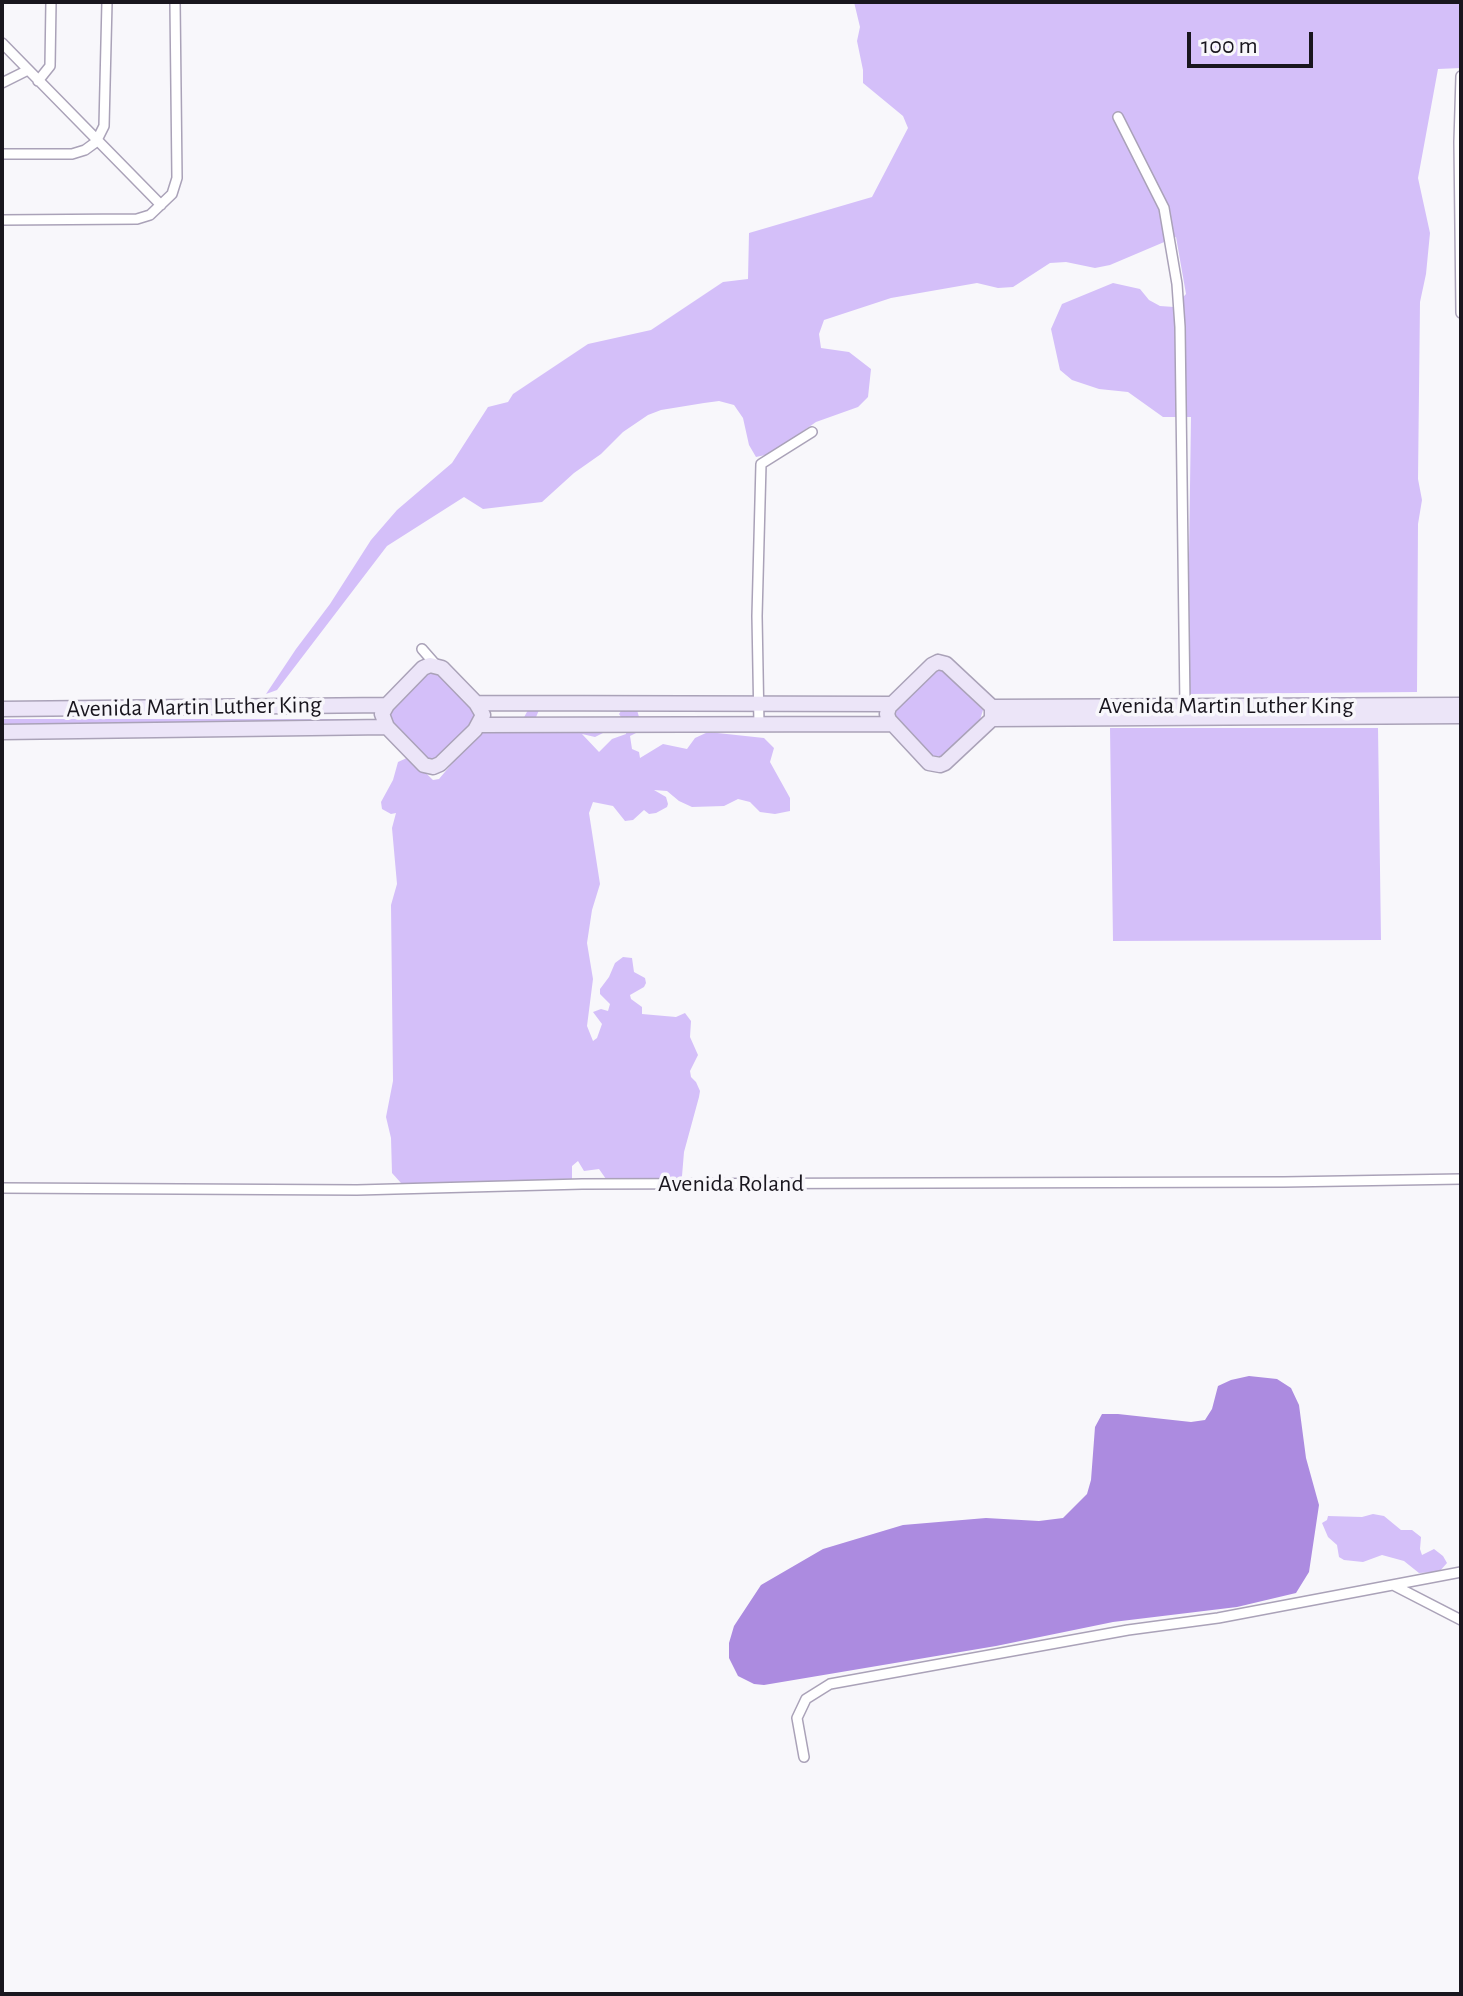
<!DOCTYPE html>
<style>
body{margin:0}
#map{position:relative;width:1463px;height:1996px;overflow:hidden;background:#f8f7fb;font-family:"Alegreya Sans",sans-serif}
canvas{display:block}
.frame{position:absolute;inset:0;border:4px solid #19161e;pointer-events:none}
.scale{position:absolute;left:1187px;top:32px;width:126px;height:36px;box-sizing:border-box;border:4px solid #19161e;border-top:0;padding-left:10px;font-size:24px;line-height:28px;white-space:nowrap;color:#19161e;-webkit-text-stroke:6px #f8f7fb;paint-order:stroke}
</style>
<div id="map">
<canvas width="1463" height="1996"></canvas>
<div class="frame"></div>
<div class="scale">100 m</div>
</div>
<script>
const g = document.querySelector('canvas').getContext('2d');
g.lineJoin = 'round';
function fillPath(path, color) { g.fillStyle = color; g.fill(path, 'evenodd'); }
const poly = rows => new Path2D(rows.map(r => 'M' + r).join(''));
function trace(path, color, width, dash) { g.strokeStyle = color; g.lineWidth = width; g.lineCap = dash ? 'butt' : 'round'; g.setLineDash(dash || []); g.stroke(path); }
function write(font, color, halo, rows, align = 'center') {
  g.font = font + ' "Alegreya Sans",sans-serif'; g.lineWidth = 7; g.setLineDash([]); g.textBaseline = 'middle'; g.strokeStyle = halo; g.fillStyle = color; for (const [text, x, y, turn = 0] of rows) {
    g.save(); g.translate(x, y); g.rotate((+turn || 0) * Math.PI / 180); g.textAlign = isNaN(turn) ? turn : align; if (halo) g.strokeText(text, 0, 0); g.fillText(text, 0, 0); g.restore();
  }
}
fillPath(poly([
 [854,2,1461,2,1461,68,1438,69,1418,178,1430,233,1426,274,1420,302,1418,479,1422,500,1418,524,1417,692,1187,694,1191,417,1163,417,1128,392,1099,389,1072,380,1060,370,1051,329,1062,304,1113,283,1140,289,1149,300,1160,306,1174,307,1186,294,1176,237,1110,265,1095,268,1066,262,1050,263,1013,287,998,288,977,283,891,298,824,320,819,334,821,348,849,352,871,369,868,397,858,407,816,422,770,454,756,457,749,445,743,418,734,405,719,401,704,403,661,410,648,415,623,432,601,454,574,473,542,502,483,509,464,497,387,546,277,690,266,694,296,649,330,604,371,540,397,510,452,463,488,407,508,402,513,394,588,344,651,330,723,282,748,279,749,233,872,197,908,128,903,116,863,83,863,70,857,41,860,27],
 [935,670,942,671,983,710,980,720,941,759,932,758,895,718,896,710],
 [434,672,439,674,477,711,476,722,434,759,428,758,390,721,387,713,427,673],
 [623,708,637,710,639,717,644,719,640,731,630,736,632,749,639,752,640,758,663,744,687,749,695,738,708,732,764,738,774,748,770,762,790,798,790,811,775,814,760,812,750,802,738,799,724,806,692,807,679,801,667,791,654,790,666,797,668,804,667,807,656,813,649,814,644,810,633,820,625,821,613,806,593,802,589,813,600,884,592,910,587,943,593,979,587,1026,593,1041,597,1038,602,1024,593,1012,601,1009,608,1011,610,1004,600,994,600,989,609,977,615,963,623,957,632,958,634,972,645,978,646,983,644,987,630,995,631,999,642,1007,642,1014,676,1017,685,1013,691,1021,690,1037,698,1055,690,1071,691,1077,696,1082,700,1091,699,1097,684,1152,682,1176,680,1179,606,1179,599,1169,584,1171,578,1161,572,1166,572,1179,421,1186,401,1183,392,1173,391,1138,386,1117,393,1081,391,905,397,884,392,828,396,813,391,814,382,809,381,802,393,780,398,762,409,757,433,780,439,779,482,728,522,721,528,710,539,710,534,722,609,730,595,737,582,734,599,752,612,739,626,734,627,726,619,714],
 [2,719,370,719,370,726,2,727],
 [1110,728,1378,728,1381,940,1113,941],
 [1373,1514,1384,1516,1401,1530,1412,1530,1421,1537,1420,1549,1422,1555,1434,1549,1443,1556,1447,1563,1439,1572,1419,1573,1404,1561,1382,1555,1363,1562,1344,1560,1339,1557,1337,1545,1328,1537,1322,1523,1327,1520,1328,1516,1362,1517]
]), '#d4bff9');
fillPath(poly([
 [1249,1376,1277,1379,1291,1388,1299,1405,1306,1458,1319,1505,1309,1572,1296,1593,1237,1607,1113,1622,996,1646,764,1685,754,1684,738,1676,729,1658,729,1643,734,1626,761,1585,823,1549,903,1525,986,1518,1039,1521,1063,1518,1087,1494,1091,1480,1095,1427,1102,1414,1118,1414,1191,1422,1205,1420,1212,1409,1218,1386,1231,1380]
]), '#ac8be0');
const street = poly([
 [2,43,161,205],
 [1461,76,1459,142,1461,313],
 [38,81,50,66,51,2],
 [2,83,28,70],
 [1118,117,1164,208,1177,284,1180,327,1185,706],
 [2,154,72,154,85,150,96,142,104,126,107,2],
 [2,220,137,219,150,215,172,194,177,178,175,2],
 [422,649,436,665],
 [759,725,757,616,761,464,812,432],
 [2,1188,357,1190,582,1184,1284,1182,1461,1179],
 [1395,1586,1461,1620],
 [804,1757,797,1718,806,1699,830,1684,1128,1630,1218,1618,1461,1572]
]);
const secondary = poly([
 [938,662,946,664,992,707,992,719,945,763,940,765,929,763,889,720,887,714,889,707,932,665,938,662],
 [430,665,442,668,476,703,483,715,475,730,440,764,433,767,424,765,387,727,382,714,387,705,423,668,430,665],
 [476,703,892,704],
 [992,707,1461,705],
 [2,709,387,705],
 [992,719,1461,716],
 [480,725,892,724],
 [2,732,387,727]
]);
trace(street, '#aaa2b8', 12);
trace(secondary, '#aaa2b8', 17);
trace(street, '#fff', 9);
trace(secondary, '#ece5f8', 14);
write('24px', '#19161e', '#f8f7fb', [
 ["Avenida Martin Luther King",1226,706],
 ["Avenida Martin Luther King",194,707,-1],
 ["Avenida Roland",731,1184]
]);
</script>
